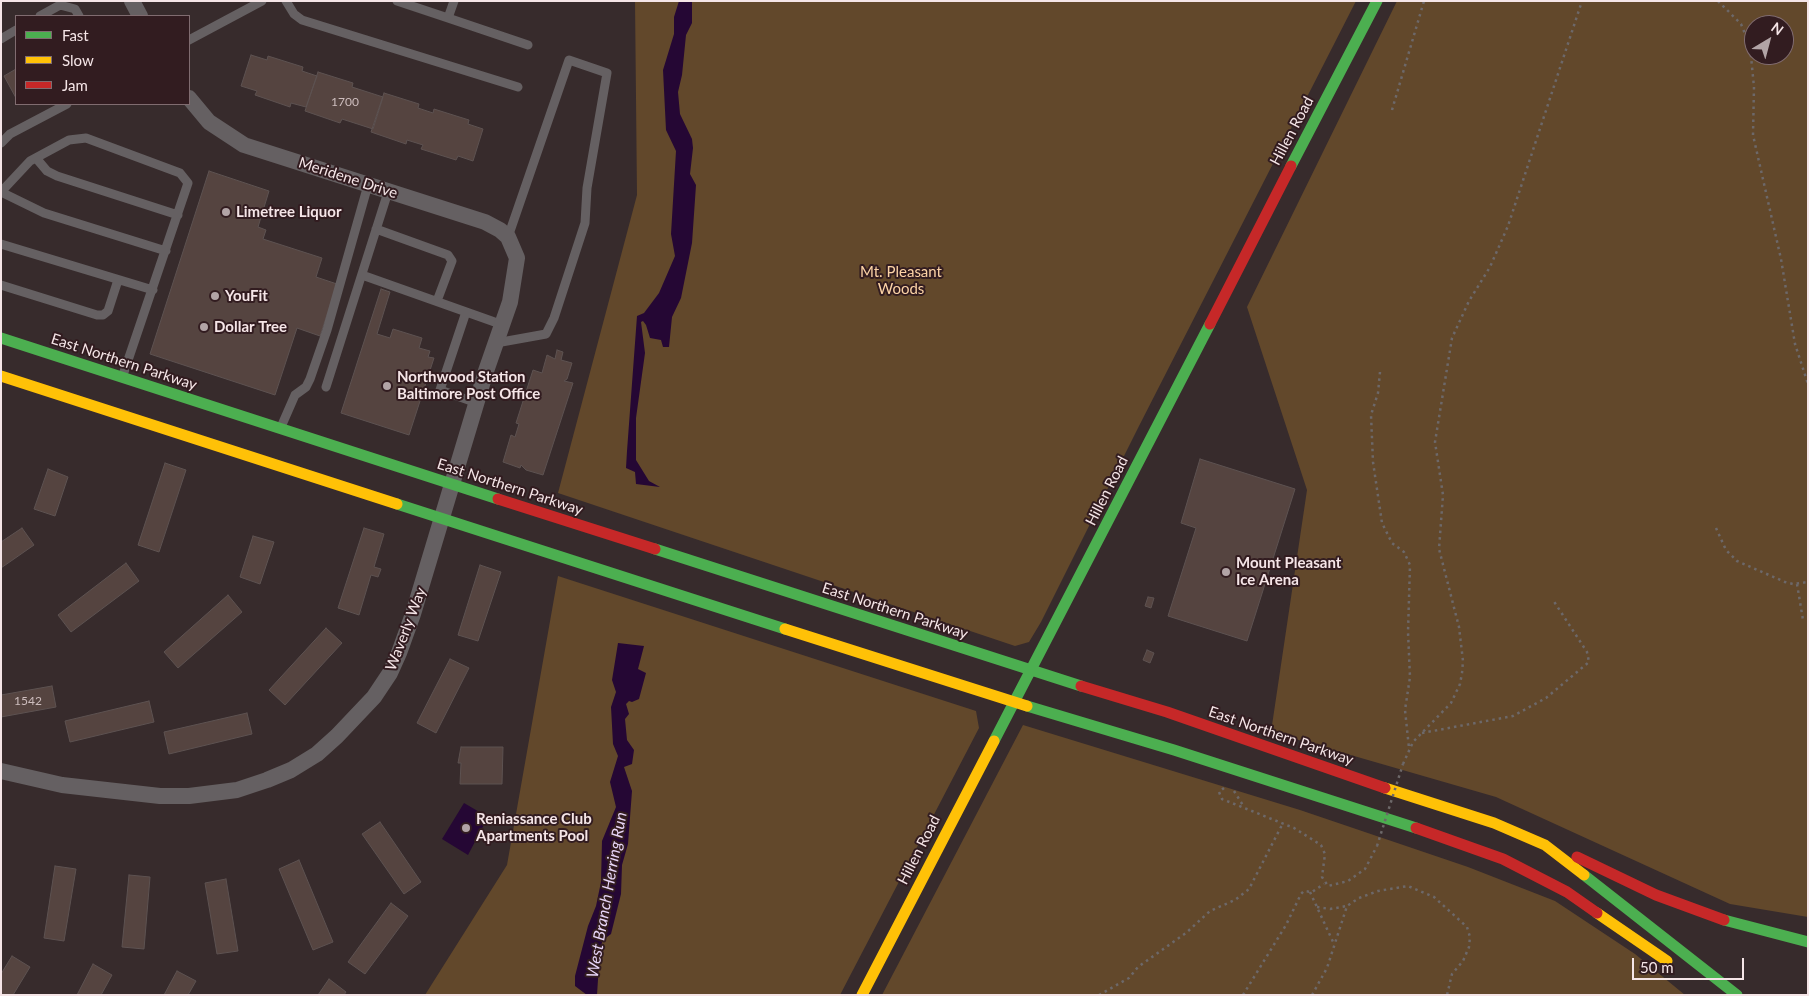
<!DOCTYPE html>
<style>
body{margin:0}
#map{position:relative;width:1809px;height:996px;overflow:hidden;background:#372b2c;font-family:Lato,sans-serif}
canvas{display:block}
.frame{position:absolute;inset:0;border:2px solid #f5e5e7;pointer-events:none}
.legend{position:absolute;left:15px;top:15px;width:175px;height:90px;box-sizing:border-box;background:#321c20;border:1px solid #806c70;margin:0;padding:6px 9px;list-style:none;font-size:15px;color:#f5e5e7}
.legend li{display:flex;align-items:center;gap:10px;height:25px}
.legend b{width:25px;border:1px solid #806c70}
.north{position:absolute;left:1744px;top:15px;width:50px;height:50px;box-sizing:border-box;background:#321c20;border:1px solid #806c70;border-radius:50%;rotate:37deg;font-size:14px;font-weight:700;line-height:20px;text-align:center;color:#f5e5e7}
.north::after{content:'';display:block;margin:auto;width:18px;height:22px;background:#b2a4a6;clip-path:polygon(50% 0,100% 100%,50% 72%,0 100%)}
.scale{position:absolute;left:1632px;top:958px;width:112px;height:22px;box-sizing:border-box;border:2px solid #f5e5e7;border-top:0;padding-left:6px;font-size:15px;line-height:18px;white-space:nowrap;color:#f5e5e7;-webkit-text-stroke:4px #321c20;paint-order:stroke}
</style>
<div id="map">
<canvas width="1809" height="996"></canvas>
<div class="frame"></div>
<ul class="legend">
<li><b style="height:6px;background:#4caf50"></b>Fast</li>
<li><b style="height:6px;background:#ffc107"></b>Slow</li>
<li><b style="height:6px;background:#c62828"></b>Jam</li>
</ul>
<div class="north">N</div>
<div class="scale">50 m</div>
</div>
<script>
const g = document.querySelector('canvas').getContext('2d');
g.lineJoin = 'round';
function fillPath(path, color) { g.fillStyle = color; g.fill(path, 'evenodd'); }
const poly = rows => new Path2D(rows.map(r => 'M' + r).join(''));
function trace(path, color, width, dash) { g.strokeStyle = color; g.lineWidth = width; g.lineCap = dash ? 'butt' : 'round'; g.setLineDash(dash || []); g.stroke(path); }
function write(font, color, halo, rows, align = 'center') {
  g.font = font + ' Lato,sans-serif'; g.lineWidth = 4; g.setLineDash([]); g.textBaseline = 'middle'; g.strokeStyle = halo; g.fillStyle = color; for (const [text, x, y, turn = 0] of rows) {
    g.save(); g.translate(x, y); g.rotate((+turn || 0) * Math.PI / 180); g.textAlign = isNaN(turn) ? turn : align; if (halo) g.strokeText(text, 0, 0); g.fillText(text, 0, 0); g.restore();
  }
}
fillPath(poly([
 [635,1,1356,1,1139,426,1041,622,1029,642,1015,646,558,493,637,195],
 [1397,1,1808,1,1808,917,1730,904,1496,797,1271,732,1307,490,1247,307],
 [1754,25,1784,25,1784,55,1754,55],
 [558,576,976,711,979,728,840,995,425,995,507,865],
 [1023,725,1300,810,1468,867,1555,901,1635,954,1685,995,882,995]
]), '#62482b');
fillPath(poly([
 [679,1,692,1,692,23,686,35,682,75,678,92,680,114,692,139,693,148,690,174,696,185,692,243,681,298,672,317,669,347,663,347,661,340,650,338,646,325,643,321,641,322,645,353,636,418,636,460,649,481,660,487,636,484,635,472,626,468,627,451,637,316,644,313,659,293,675,256,671,234,676,151,666,130,663,70,674,34,674,17],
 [618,643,644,646,638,669,646,673,639,699,632,702,629,701,626,704,629,714,625,719,627,740,634,750,632,764,624,767,632,791,628,844,622,865,621,894,611,934,603,940,600,948,597,995,587,995,575,986,575,976,588,926,596,906,601,882,602,841,616,807,610,782,618,756,613,744,611,707,616,692,612,680],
 [464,803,488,817,468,855,442,839]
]), '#250734');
const building = poly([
 [251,55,267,60,268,56,303,67,302,71,317,76,306,107,291,103,290,107,255,95,257,91,241,86,251,55],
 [16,69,16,98,4,76,16,69],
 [318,72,353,83,352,87,383,97,373,129,342,119,340,123,305,111,318,72],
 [384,93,419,104,418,108,433,113,434,109,469,120,468,124,483,129,473,161,458,156,456,160,421,149,423,145,407,140,406,144,371,132,384,93],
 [209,171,269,191,258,227,266,230,263,239,322,258,316,277,337,284,320,336,297,328,275,395,150,354,209,171],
 [381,289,390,292,377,334,390,338,393,329,422,338,419,348,430,351,428,357,434,358,409,435,341,413,381,289],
 [557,350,563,352,561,360,572,363,567,379,564,381,573,383,543,475,526,470,521,465,520,468,503,462,511,435,515,437,519,424,516,423,533,370,542,373,547,355,555,359,557,350],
 [1200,459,1295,489,1247,641,1168,616,1196,528,1181,523,1200,459],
 [165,463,186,470,159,552,138,545,165,463],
 [48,469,68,477,55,516,34,509,48,469],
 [22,528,34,545,1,568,1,542,22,528],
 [364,528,384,534,374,567,381,569,378,577,371,575,359,615,338,608,364,528],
 [253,536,274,542,260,584,240,577,253,536],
 [126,563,139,581,71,632,58,615,126,563],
 [480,565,501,572,478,641,458,635,480,565],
 [228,595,242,612,178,668,164,652,228,595],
 [1148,597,1154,598,1151,608,1145,606,1148,597],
 [326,628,342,643,285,705,269,690,326,628],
 [1147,650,1154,653,1150,663,1143,660,1147,650],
 [450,659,469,668,436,733,417,723,450,659],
 [52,686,56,707,1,717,1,695,52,686],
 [149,701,154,722,70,742,65,721,149,701],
 [247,713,252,734,169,754,164,732,247,713],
 [461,747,503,747,502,784,460,784,461,763,458,763,461,747],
 [380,822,421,882,404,894,362,834,380,822],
 [299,860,333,942,313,950,279,869,299,860],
 [55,866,76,869,64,941,44,938,55,866],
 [129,875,150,877,144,949,122,947,129,875],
 [226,879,238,951,217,954,205,883,226,879],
 [391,903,408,916,365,974,348,962,391,903],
 [12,956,30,967,13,995,1,995,1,974,12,956],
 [93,964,112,975,101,995,77,995,93,964],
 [177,971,196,981,188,995,164,995,177,971],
 [329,979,346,992,344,995,318,995,329,979]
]);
fillPath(building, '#554440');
trace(building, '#5d5251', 1);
trace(poly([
 [1718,1,1741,24,1750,46,1754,87,1753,135,1781,259,1795,344,1808,384],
 [1392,110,1424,1],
 [1380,372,1378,393,1371,415,1373,462,1382,523,1392,543,1404,552,1410,565,1408,632,1410,677,1405,710,1409,748],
 [1716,528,1726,550,1737,561,1785,582,1793,584,1808,582],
 [1797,584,1803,620],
 [1422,733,1513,716,1546,698,1589,662,1587,652,1553,600],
 [1403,764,1413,742,1451,703,1460,684,1462,673,1463,661,1459,627,1439,549,1443,495,1435,442,1452,338,1469,301,1490,267,1508,226,1582,1],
 [1224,788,1219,792,1222,799,1294,828,1321,845,1325,854,1322,877,1328,886,1348,881,1365,869,1377,846],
 [1234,791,1244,807],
 [1310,892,1334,944],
 [1317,907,1330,909,1347,906],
 [1099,995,1129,978,1138,967,1186,933,1210,911,1235,900,1249,889,1283,823],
 [1243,995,1286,925,1301,894,1304,891,1312,892,1324,884],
 [1312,995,1327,968,1347,906,1359,898,1378,891,1408,886,1434,897,1467,927,1470,937,1469,947,1463,961,1452,974,1447,995]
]), '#6d6869', 2.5, [2.5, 4]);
trace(poly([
 [286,1,294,14,302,20,518,87],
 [397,1,448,18,454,1],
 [40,16,60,5,75,9,79,16],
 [448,18,528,45],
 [1,39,16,30],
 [189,40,262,1],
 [1,143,10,134,67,104],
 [36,158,47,171,57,176,178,215],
 [1,192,30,161,69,140,86,138,180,173,188,183,123,375],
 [3,193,44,213,166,251],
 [376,229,448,255,452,261,437,301],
 [1,244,153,290],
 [362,275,503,325],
 [1,285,97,315,103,315,108,311,118,280],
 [466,312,440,390,477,403],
 [496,343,546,334,554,318,585,223,587,188,607,73,569,60,508,237],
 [326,387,388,192],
 [281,427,295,395,306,387,310,379,327,330,368,185]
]), '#656062', 9);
trace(poly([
 [132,1,140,16],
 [1,771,62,785,160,796,189,796,237,790,267,780,291,770,317,754,337,736,374,697,390,673,399,653,413,614,486,371,510,302,517,258,508,237,500,230,485,222,244,145,209,122,189,98]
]), '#656062', 16);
trace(poly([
 [1291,166,1377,1],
 [1,338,498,499],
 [397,504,785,629],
 [655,549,1081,686],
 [1027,706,1174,750,1416,828],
 [994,741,1210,324],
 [1584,875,1737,995],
 [1724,920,1808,942]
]), '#4caf50', 11);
trace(poly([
 [1,376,397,504],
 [785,629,1027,706],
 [1385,788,1494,823,1545,845,1584,875],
 [1597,913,1667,961],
 [862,995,994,741]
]), '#ffc107', 11);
trace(poly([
 [1210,324,1291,166],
 [498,499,655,549],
 [1081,686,1167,712,1385,788],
 [1416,828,1503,859,1567,892,1597,913],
 [1577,857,1656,895,1724,920]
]), '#c62828', 11);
trace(poly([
 [1377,846,1403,764]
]), '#6d6869', 2.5, [2.5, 4]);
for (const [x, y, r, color] of [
 [226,212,5,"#b2a4a6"],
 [215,296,5,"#b2a4a6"],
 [204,327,5,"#b2a4a6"],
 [387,386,5,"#b2a4a6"],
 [1226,572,5,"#b2a4a6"],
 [466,828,5,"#b2a4a6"]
]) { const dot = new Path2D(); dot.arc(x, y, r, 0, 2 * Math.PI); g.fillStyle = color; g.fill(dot); trace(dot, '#321c20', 2); }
write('12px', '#cdbdbd', null, [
 ["1700",345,102],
 ["1542",28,701]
]);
write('15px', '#f5e5e7', '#321c20', [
 ["Hillen Road",1292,131,-62],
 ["Meridene Drive",348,178,18],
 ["East Northern Parkway",124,362,18],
 ["East Northern Parkway",510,487,18],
 ["Hillen Road",1107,491,-63],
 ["East Northern Parkway",895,611,18],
 ["Waverly Way",406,629,-69],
 ["East Northern Parkway",1281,736,19],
 ["Hillen Road",919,850,-63]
]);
write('bold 15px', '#f5e5e7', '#321c20', [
 ["Limetree Liquor",236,212],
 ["YouFit",225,296],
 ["Dollar Tree",214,327],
 ["Northwood Station",397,377],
 ["Baltimore Post Office",397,394],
 ["Mount Pleasant",1236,563],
 ["Ice Arena",1236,580],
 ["Reniassance Club",476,819],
 ["Apartments Pool",476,836]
], 'left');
write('15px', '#fcd3a6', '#321c20', [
 ["Mt. Pleasant",901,272],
 ["Woods",901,289]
]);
write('italic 16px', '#e8d6f8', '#321c20', [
 ["West Branch Herring Run",607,895,-80]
]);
</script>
